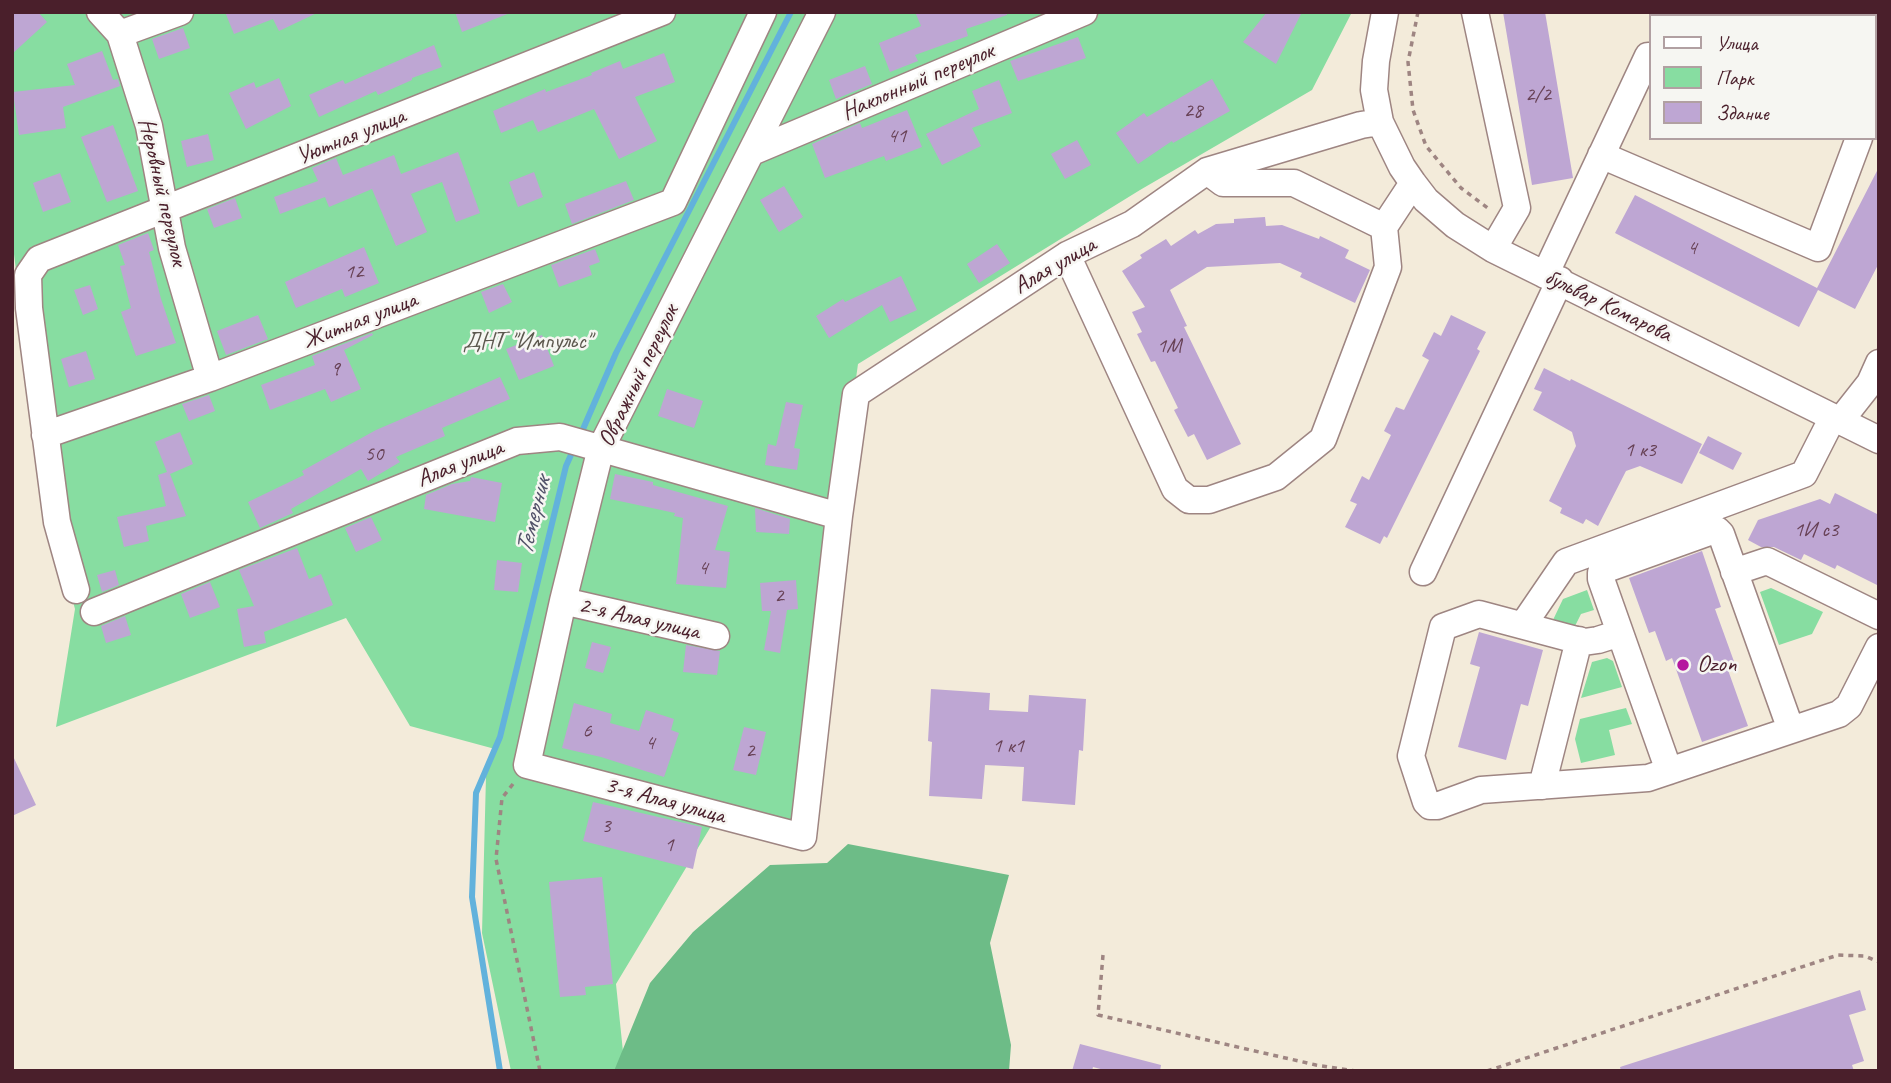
<!DOCTYPE html>
<meta charset="utf-8">
<style>
body{margin:0}
#map{position:relative;width:1891px;height:1083px;overflow:hidden;background:#f3ebda;font-family:Caveat,sans-serif}
canvas{display:block}
.frame{position:absolute;inset:0;border:14px solid #4a1f2b;pointer-events:none}
.legend{position:absolute;left:1649px;top:14px;width:228px;height:126px;box-sizing:border-box;background:#f6f6f2;border:2px solid #b1a0a2;margin:0;padding:9px 12px;list-style:none;font-size:21px;color:#4a1f2b}
.legend li{display:flex;align-items:center;gap:14px;height:35px}
.legend b{width:35px;border:2px solid #b1a0a2}
</style>
<div id="map">
<canvas width="1891" height="1083"></canvas>
<div class="frame"></div>
<ul class="legend">
<li><b style="height:9px;background:#fff"></b>Улица</li>
<li><b style="height:19px;background:#87dda1"></b>Парк</li>
<li><b style="height:19px;background:#bea6d3"></b>Здание</li>
</ul>
</div>
<script>
const g = document.querySelector('canvas').getContext('2d');
g.lineJoin = 'round';
function fillPath(path, color) { g.fillStyle = color; g.fill(path, 'evenodd'); }
const poly = rows => new Path2D(rows.map(r => 'M' + r).join(''));
function trace(path, color, width, dash) { g.strokeStyle = color; g.lineWidth = width; g.lineCap = dash ? 'butt' : 'round'; g.setLineDash(dash || []); g.stroke(path); }
function write(font, color, halo, rows, align = 'center') {
  g.font = font + ' Caveat,sans-serif'; g.lineWidth = 5; g.setLineDash([]); g.textBaseline = 'middle'; g.strokeStyle = halo; g.fillStyle = color; for (const [text, x, y, turn = 0] of rows) {
    g.save(); g.translate(x, y); g.rotate((+turn || 0) * Math.PI / 180); g.textAlign = isNaN(turn) ? turn : align; if (halo) g.strokeText(text, 0, 0); g.fillText(text, 0, 0); g.restore();
  }
}
fillPath(poly([
 [12,12,1352,12,1312,90,1140,190,858,364,793,831,719,813,616,984,625,1071,511,1071,482,933,486,776,495,749,410,726,346,618,56,727,75,609,44,497,12,238],
 [1771,588,1823,612,1812,634,1779,645,1760,592],
 [1587,590,1594,610,1581,614,1575,626,1553,620,1563,599],
 [1607,658,1613,661,1622,687,1581,698,1592,662],
 [1626,708,1632,724,1609,730,1615,755,1581,763,1575,739,1580,719]
]), '#87dda1');
fillPath(poly([
 [848,844,1009,875,990,943,1011,1045,1009,1071,614,1071,650,983,693,932,770,865,827,863]
]), '#6dbc87');
trace(poly([
 [580,436,616,353,791,12],
 [500,1071,472,897,476,793,500,737,566,466,575,446]
]), '#62b2dc', 6);
fillPath(poly([
 [12,12,38,12,47,22,12,54],
 [225,12,319,12,279,31,273,19,234,34],
 [455,12,509,12,510,13,462,32],
 [915,12,1007,12,1007,15,966,29,968,36,915,55,918,61,890,72,879,43,921,26],
 [1267,12,1302,12,1276,64,1243,42],
 [1503,12,1545,12,1573,178,1532,185],
 [183,28,190,48,159,59,152,39],
 [1078,37,1086,58,1018,81,1010,61],
 [434,45,442,67,412,78,412,80,378,95,376,91,319,117,309,95,343,80,345,84],
 [102,51,113,80,118,79,120,86,63,107,66,128,19,135,13,92,75,85,67,64],
 [664,53,675,82,635,97,657,141,619,159,594,109,538,132,533,120,501,133,493,111,545,89,546,92,592,75,591,73,620,61,623,69],
 [865,66,872,84,836,99,829,80],
 [279,78,291,106,246,129,229,93,254,82,256,88],
 [1212,79,1230,111,1173,143,1172,141,1138,164,1116,133,1144,113,1147,117],
 [999,80,1012,113,972,128,981,146,942,165,926,134,979,109,972,91],
 [907,110,922,147,886,161,884,156,825,178,812,144,860,123,862,128],
 [113,125,138,191,107,202,81,137],
 [208,134,214,160,187,167,181,141],
 [1077,140,1091,165,1065,179,1051,154],
 [458,152,480,213,456,222,442,182,411,194,427,232,396,246,372,189,329,207,325,197,280,214,274,197,318,181,312,168,336,158,343,175,394,155,401,174],
 [1879,167,1879,263,1855,309,1818,290,1799,327,1615,233,1635,195,1817,288],
 [534,172,543,197,518,207,509,182],
 [60,173,71,202,43,212,33,183],
 [626,181,634,200,572,224,565,204],
 [784,186,803,217,779,232,760,200],
 [235,198,242,218,214,228,207,209],
 [1265,217,1266,226,1282,225,1319,239,1320,236,1349,250,1345,258,1370,270,1355,303,1300,277,1302,273,1280,263,1207,267,1170,290,1187,326,1184,327,1241,444,1207,460,1194,434,1188,437,1174,410,1178,408,1155,361,1151,362,1137,334,1142,332,1132,312,1145,307,1122,271,1142,258,1140,255,1166,239,1171,246,1195,230,1198,234,1216,224,1234,223,1234,219],
 [148,233,154,250,149,252,161,299,176,343,136,356,121,312,131,308,120,266,125,265,118,245],
 [997,244,1010,263,979,283,967,264],
 [364,247,379,283,345,297,342,289,296,308,285,282],
 [595,249,600,262,589,266,592,275,559,287,551,265],
 [901,276,917,310,890,322,882,305,829,338,816,316,843,299,845,302],
 [503,284,512,302,489,313,481,292],
 [90,285,98,309,83,315,74,290],
 [258,315,268,339,226,355,217,331],
 [1451,315,1486,332,1477,349,1480,351,1387,538,1384,536,1380,544,1345,527,1357,504,1350,501,1362,476,1369,480,1391,435,1384,431,1396,407,1404,410,1429,360,1422,356,1434,332,1441,336],
 [372,333,373,335,344,350,361,389,331,402,325,389,270,410,261,385,315,365,312,356],
 [542,335,554,366,519,380,506,349],
 [86,351,95,379,69,387,61,359],
 [1544,368,1570,381,1571,379,1702,444,1682,484,1640,466,1626,471,1598,526,1586,519,1583,524,1560,513,1562,508,1549,501,1576,446,1572,432,1533,410,1542,392,1534,389],
 [500,377,510,399,442,428,445,436,396,457,400,462,368,481,361,469,291,509,293,513,260,528,248,502,304,475,302,471,376,430],
 [667,389,703,401,694,428,658,416],
 [209,395,215,411,189,421,182,404],
 [786,402,803,405,794,448,800,449,797,470,765,465,768,444,776,446],
 [180,432,193,464,170,474,186,516,146,526,149,541,124,547,117,517,166,506,158,475,167,472,155,442],
 [1708,436,1742,453,1733,470,1699,453],
 [615,474,653,482,653,485,728,506,715,550,730,552,726,588,676,584,683,518,674,516,675,513,610,499],
 [471,477,502,483,495,522,424,509,426,495,452,484,470,481],
 [1835,493,1879,515,1879,586,1837,565,1835,569,1804,554,1801,560,1774,547,1761,547,1748,540,1758,520,1820,499,1830,504],
 [755,508,790,519,789,534,756,532],
 [371,517,382,540,356,552,345,528],
 [297,548,309,579,321,574,333,605,264,632,266,643,244,647,237,609,254,606,239,570],
 [1702,551,1721,607,1715,609,1736,667,1728,670,1748,726,1702,742,1672,658,1666,661,1655,631,1649,633,1629,578],
 [497,560,522,563,518,592,494,590],
 [115,570,119,585,102,592,97,575],
 [796,580,798,609,787,610,780,653,764,650,771,611,762,611,760,583],
 [210,582,220,607,190,618,181,594],
 [125,616,131,635,106,643,101,626],
 [1479,632,1543,650,1528,706,1521,704,1506,760,1458,747,1480,667,1470,664],
 [592,642,611,647,603,673,585,668],
 [686,645,720,651,717,675,683,672],
 [931,689,990,693,989,710,1028,712,1029,695,1086,699,1083,751,1079,750,1075,805,1022,801,1024,767,985,765,982,799,929,796,932,742,928,741],
 [574,703,612,714,610,723,639,731,646,710,674,719,671,730,679,733,664,777,601,757,562,748],
 [744,727,766,732,756,775,733,770],
 [12,754,36,805,12,816],
 [593,802,702,827,693,869,583,841],
 [602,877,613,984,585,987,586,995,560,997,549,882],
 [1860,990,1866,1010,1849,1015,1864,1061,1852,1065,1854,1071,1621,1071,1620,1067],
 [1080,1044,1161,1065,1160,1071,1108,1071,1093,1067,1092,1071,1072,1071]
]), '#bea6d3');
const minor = poly([
 [100,12,120,34,149,126,172,248,210,378],
 [822,12,601,448,563,601,527,765,803,837,839,516],
 [1385,12,1376,61,1374,90,1380,122,1402,167,1413,183,1426,200,1455,225,1493,249,1879,440],
 [1475,12,1517,208,1493,249],
 [1835,16,1846,13],
 [120,34,180,12],
 [752,152,1084,12],
 [1601,155,1818,248,1859,138],
 [1207,171,1223,183,1294,183,1384,227,1413,183],
 [1067,255,1175,489,1189,500,1209,500,1276,477,1323,439,1388,267,1384,227],
 [1545,275,1648,56,1651,56],
 [1840,421,1870,383,1879,363],
 [45,435,210,378,673,202,763,12],
 [1423,572,1560,280],
 [1734,572,1767,561,1879,616],
 [76,590,57,522,29,308,28,275,39,259,662,12],
 [563,601,716,636],
 [94,612,517,441,560,437,839,516,856,394,1067,255,1132,224,1207,171,1361,125,1380,122],
 [1523,625,1566,562,1804,474,1833,417],
 [1620,633,1598,640,1584,642,1479,614,1443,627,1411,756,1426,802,1430,806,1437,806,1481,790,1648,778,1839,714,1849,706,1879,647],
 [1669,771,1601,579,1601,573,1606,569,1712,531,1717,530,1721,534,1791,730],
 [1542,786,1579,640]
]);
trace(minor, '#9e8582', 29);
trace(poly([
 [1418,12,1408,62,1413,110,1426,146,1461,188,1489,209],
 [1723,16,1725,12],
 [513,784,502,798,496,859,540,1071],
 [1103,955,1098,1015,1316,1065,1356,1071],
 [1487,1071,1838,955,1865,956,1879,962]
]), '#9e8582', 3.5, [5, 5]);
trace(minor, '#fff', 26);
for (const [x, y, r, color] of [
 [1683,665,7,"#b5179e"]
]) { const dot = new Path2D(); dot.arc(x, y, r, 0, 2 * Math.PI); g.fillStyle = color; g.fill(dot); trace(dot, '#f6f6f2', 2.5); }
write('21px', '#674155', null, [
 ["2/2",1538,95],
 ["28",1193,111],
 ["41",897,136],
 ["4",1692,248],
 ["12",354,272],
 ["1М",1169,346],
 ["9",335,369],
 ["1 к3",1640,450],
 ["50",374,454],
 ["1И с3",1816,530],
 ["4",703,568],
 ["2",779,596],
 ["6",587,731],
 ["4",650,743],
 ["1 к1",1008,746],
 ["2",750,751],
 ["3",606,826],
 ["1",669,845]
]);
write('24px', '#4a1f2b', '#f6f6f2', [
 ["Наклонный переулок",918,82,-23],
 ["Уютная улица",351,137,-22],
 ["Неровный переулок",162,192,77],
 ["Алая улица",1055,266,-30],
 ["бульвар Комарова",1608,306,26],
 ["Житная улица",360,321,-21],
 ["Овражный переулок",639,376,-64],
 ["Алая улица",460,464,-22],
 ["2-я Алая улица",639,619,13],
 ["3-я Алая улица",665,801,15]
]);
write('24px', '#5c584e', '#f6f6f2', [
 ["ДНТ \"Импульс\"",527,342]
]);
write('24px', '#4a1f2b', '#f6f6f2', [
 ["Ozon",1697,665]
], 'left');
write('italic 26px', '#525269', '#f6f6f2', [
 ["Темерник",534,516,-76]
]);
</script>
